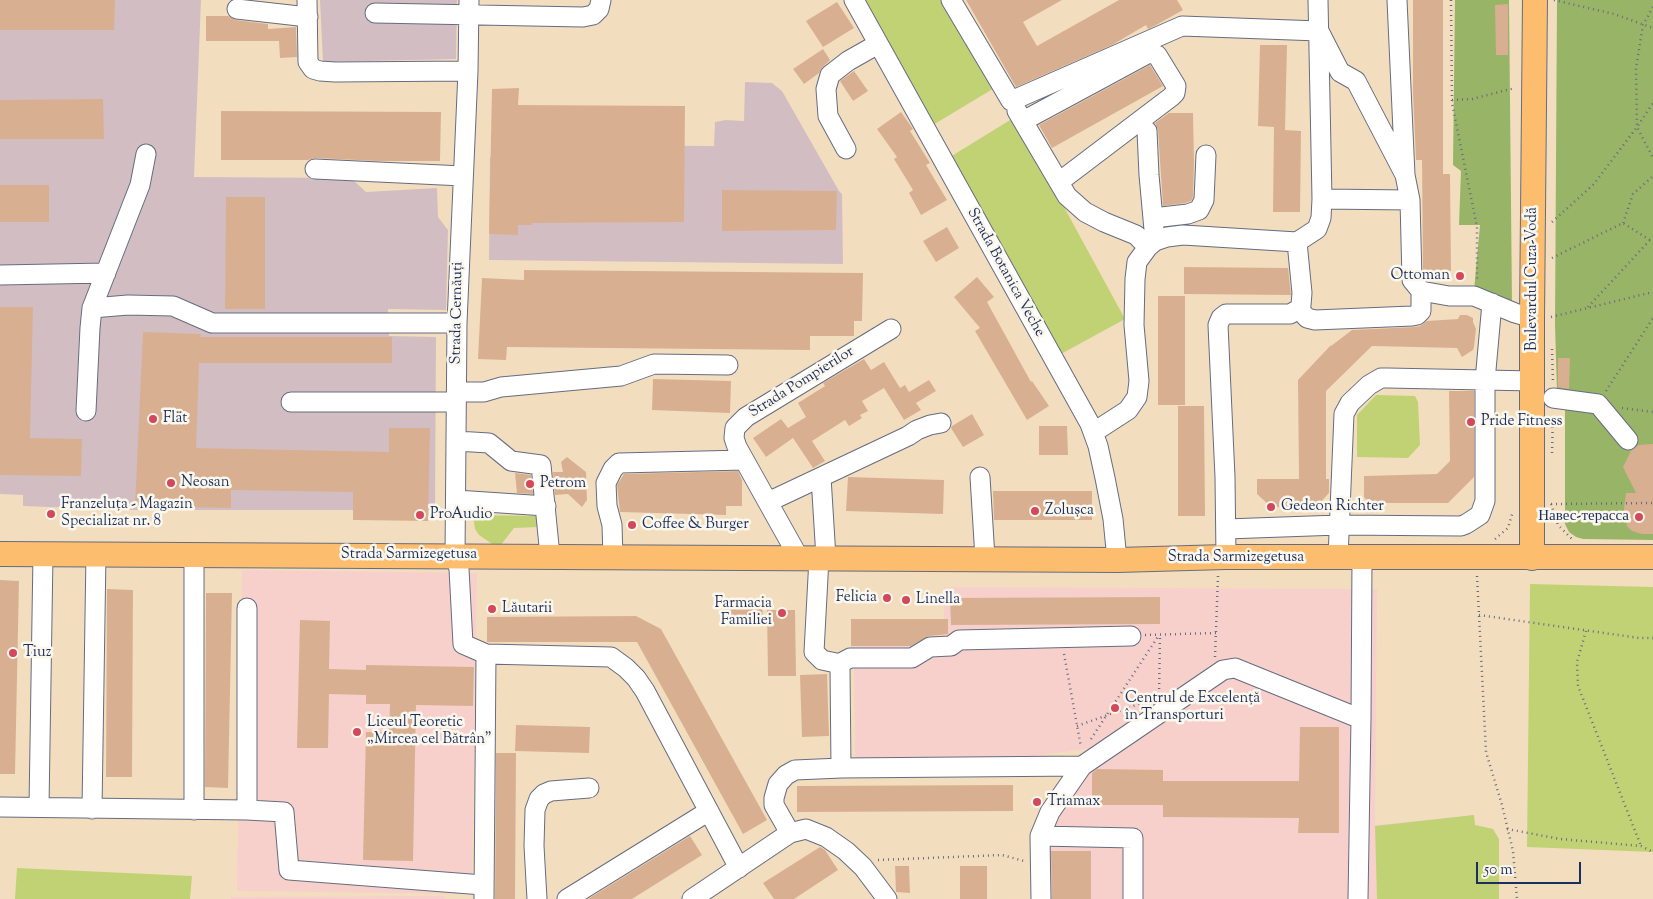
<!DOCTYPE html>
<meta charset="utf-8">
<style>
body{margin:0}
#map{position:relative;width:1653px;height:899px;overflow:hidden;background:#f2debf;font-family:"Sorts Mill Goudy",serif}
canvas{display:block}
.scale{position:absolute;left:1476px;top:862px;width:105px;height:22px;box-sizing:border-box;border:2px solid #1b2f5e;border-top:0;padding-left:6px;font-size:15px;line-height:18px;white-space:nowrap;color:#1b2f5e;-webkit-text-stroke:4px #fbf7ec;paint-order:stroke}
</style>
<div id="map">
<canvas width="1653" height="899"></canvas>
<div class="scale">50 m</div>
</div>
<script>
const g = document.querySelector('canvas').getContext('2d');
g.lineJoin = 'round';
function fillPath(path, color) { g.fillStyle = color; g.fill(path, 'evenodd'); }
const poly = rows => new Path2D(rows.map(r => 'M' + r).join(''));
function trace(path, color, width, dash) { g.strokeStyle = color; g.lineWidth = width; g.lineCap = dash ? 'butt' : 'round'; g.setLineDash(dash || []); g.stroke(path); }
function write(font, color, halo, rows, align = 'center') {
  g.font = font + ' "Sorts Mill Goudy",serif'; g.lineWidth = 5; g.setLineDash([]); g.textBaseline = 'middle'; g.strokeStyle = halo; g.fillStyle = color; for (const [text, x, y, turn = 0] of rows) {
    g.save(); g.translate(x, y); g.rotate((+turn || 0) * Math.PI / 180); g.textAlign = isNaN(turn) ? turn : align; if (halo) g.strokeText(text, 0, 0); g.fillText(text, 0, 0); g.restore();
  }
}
fillPath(poly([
 [242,570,477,573,472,894,237,891],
 [944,587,1377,589,1375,825,1474,815,1475,825,1493,829,1499,839,1499,899,1046,899,1047,830,1091,760,1087,749,964,765,857,761,855,755,854,667,851,646,851,619,944,619],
 [443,896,445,899,231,899,231,897]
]), '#f7d0cb');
fillPath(poly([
 [0,0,201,0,194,177,351,178,366,192,437,188,438,217,448,230,446,310,388,309,389,336,436,337,435,510,127,510,23,506,23,495,0,494],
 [320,0,457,0,456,59,323,62],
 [745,82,772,83,782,91,839,191,842,194,843,264,489,260,490,157,518,157,533,145,714,146,715,122,726,120,744,121]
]), '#d2bec2');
fillPath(poly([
 [862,0,944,0,996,87,933,125],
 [1015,117,1125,319,1061,354,950,157],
 [1376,395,1415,396,1418,402,1420,445,1408,458,1357,457,1357,415],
 [473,515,537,516,538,527,514,528,500,546,492,544,479,535,475,529],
 [1530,584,1653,587,1653,852,1527,847],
 [1474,815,1475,825,1493,829,1499,839,1499,899,1377,899,1375,826],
 [17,868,192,876,190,899,15,899]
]), '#c1d275');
fillPath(poly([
 [1455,0,1509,0,1512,305,1474,291,1480,225,1459,225,1461,171,1453,165],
 [1557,0,1653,0,1653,540,1583,539,1576,537,1569,532,1565,524,1565,392,1557,392,1555,325]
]), '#98b466');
fillPath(poly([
 [0,0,115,0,114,30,0,30],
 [966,0,1062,0,1023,22,1037,46,1119,0,1177,0,1183,10,1158,24,1148,29,1146,25,1112,45,1016,87],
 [1413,0,1443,0,1443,174,1450,174,1451,271,1423,271,1422,160,1416,160,1413,93],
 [837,2,854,28,823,47,806,21],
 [1508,4,1508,55,1496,55,1495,5],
 [206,16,229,16,236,20,268,24,268,29,296,27,297,57,280,58,279,41,206,41],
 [1260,45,1287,45,1285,130,1301,131,1300,212,1273,212,1274,127,1258,126],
 [823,49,830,60,823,67,819,73,804,84,793,69],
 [1150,65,1163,86,1052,148,1039,125],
 [854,71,868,91,853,101,840,81],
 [519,88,518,105,685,106,684,222,532,223,532,225,518,225,518,235,489,234,492,89],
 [103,99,104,139,0,139,0,100],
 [221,111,441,112,440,161,377,161,316,158,308,160,221,160],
 [901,112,913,129,910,131,930,163,926,165,947,200,921,215,909,193,913,190,894,159,897,157,877,129],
 [1169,113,1193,113,1194,163,1193,197,1191,201,1185,203,1163,206,1158,130,1155,123],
 [0,185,49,185,49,222,0,222],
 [722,190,837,191,836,230,722,231],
 [226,197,265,197,265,309,225,309],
 [947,227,959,248,936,262,923,241],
 [1184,267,1288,268,1291,295,1184,294],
 [524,270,863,273,862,321,854,321,854,336,810,336,810,350,507,347,506,360,478,359,482,278,524,280],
 [977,277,994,297,987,302,1031,382,1032,381,1049,406,1027,420,975,331,980,328,954,297],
 [1158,296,1185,296,1185,405,1158,405],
 [0,307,33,307,30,438,82,439,81,476,0,475],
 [1460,315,1467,315,1473,318,1473,322,1476,329,1474,347,1473,350,1462,357,1457,348,1372,346,1326,391,1326,479,1329,479,1329,493,1317,506,1271,507,1257,494,1257,479,1299,479,1298,380,1331,345,1331,346,1352,330,1414,327,1420,326,1427,321,1458,319],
 [143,332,201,334,200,337,392,337,392,363,199,363,196,448,389,452,389,428,430,428,428,521,353,520,353,492,231,490,231,508,135,506],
 [1558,358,1570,358,1569,389,1558,387],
 [864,359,871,370,884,362,900,388,905,385,909,392,929,380,936,391,916,403,921,410,904,420,884,388,862,401,868,411,860,415,862,418,849,426,845,420,812,441,825,461,813,468,793,438,766,457,753,438,781,419,788,428,806,417,798,403,825,386,823,383],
 [653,379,731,381,730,413,652,410],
 [1449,391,1474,391,1474,477,1448,503,1369,503,1364,497,1364,476,1437,474,1450,461],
 [1178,406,1204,406,1205,516,1178,516],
 [972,414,984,435,963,447,951,428,952,426],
 [1039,426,1067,426,1068,455,1039,455],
 [1653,444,1653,534,1642,534,1632,531,1627,526,1624,509,1626,493,1636,493,1623,467,1631,451,1638,445],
 [567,457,586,472,587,500,582,507,568,494,555,495,553,472,563,472,561,462],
 [738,471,742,480,742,506,726,506,726,515,620,512,617,485,624,474],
 [515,473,531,475,533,494,517,493],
 [848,477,944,480,943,514,846,511],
 [993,491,1092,491,1092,520,994,520],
 [0,580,19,581,15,774,0,774],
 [107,589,133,590,132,777,106,777],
 [206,593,232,593,228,788,205,787],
 [1160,597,1160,624,951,625,950,598],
 [762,601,763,620,723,620,723,602],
 [767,610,795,610,796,676,768,676],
 [636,616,661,629,767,820,743,834,637,642,487,642,487,617],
 [851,619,948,619,948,634,929,636,911,646,851,646],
 [300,620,330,621,329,669,366,670,366,665,474,667,473,706,416,705,413,861,363,860,366,732,389,732,390,704,366,704,366,695,329,694,328,748,297,748],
 [827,674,829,736,802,737,800,675],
 [516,725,590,727,589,753,515,751],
 [1300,727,1339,727,1339,833,1298,833,1299,818,1163,817,1163,805,1092,805,1092,773,1097,769,1163,770,1163,781,1299,781],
 [496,753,516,753,515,899,495,899],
 [1013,785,1013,811,797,812,797,786],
 [690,836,702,855,632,899,588,899],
 [820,847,825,850,838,870,794,899,774,899,763,883],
 [1051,851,1091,851,1091,899,1052,899],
 [895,866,909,866,910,893,896,892],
 [960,866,987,866,987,899,960,899]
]), '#d8b091');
const minor = poly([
 [307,0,308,62,313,69,320,71,335,72,468,71],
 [469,0,468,71,457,323,455,556,459,569,463,644,486,654],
 [854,0,1090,424,1098,446,1105,478,1113,519,1117,560],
 [951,0,1011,101,1182,26,1319,31,1340,72,1356,81,1405,175],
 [1318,0,1322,199],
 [1397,0,1405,175,1410,200,1412,280,1421,291,1449,296,1474,296,1515,313,1532,318],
 [237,9,308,17],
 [375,13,583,17,593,15,599,9,601,0],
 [1017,111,1067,196,1085,212,1104,222,1136,235,1148,247],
 [1023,121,1149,53,1157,55,1176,86,1175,93,1171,97,1059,182],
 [1147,131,1149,175,1155,241],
 [846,149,828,116,826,89,830,75,848,61,878,44],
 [315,169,463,176],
 [1153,218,1188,214,1199,210,1204,200,1206,155],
 [0,275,106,273],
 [92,308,128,305,173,306,212,323,457,323],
 [1299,309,1307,318,1315,320,1412,316,1417,315,1421,311,1421,291],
 [457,392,484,392,501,387,621,376,654,364,728,365],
 [1553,398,1598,404,1628,440],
 [291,402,456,402],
 [86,411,90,328,92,308,140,185,146,154],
 [1094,432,1128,410,1137,397,1139,381,1134,325,1135,279,1137,262,1148,247,1155,241,1167,237,1183,235,1297,242,1317,229,1321,218,1322,199,1410,200],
 [456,441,489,443,511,461,541,465,550,556],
 [821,477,826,558],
 [980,477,985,558],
 [456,500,546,506],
 [768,502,908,436,917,430,930,425,941,423],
 [1226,529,1339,525,1461,526,1466,524,1480,515,1485,501,1485,381,1492,303],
 [194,554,194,810],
 [613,557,612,525,607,506,606,483,613,469,619,463,744,460],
 [1226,557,1225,477,1218,325,1221,318,1226,314,1290,314,1299,309,1301,305,1302,293,1297,242],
 [799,558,737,447,734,438,735,428,746,417,891,329],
 [1338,558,1344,414,1350,403,1369,385,1381,378,1388,378,1533,381],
 [837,665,850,658,912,658,930,647,951,646,959,640,1131,636],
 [841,768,1082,766],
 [0,807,247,810,247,608],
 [39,807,43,554],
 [92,809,96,553],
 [247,810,284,812,289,870,483,885],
 [790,833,774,805,774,798,778,784,786,775,795,770,841,768,840,668,836,663,822,660,814,652,819,558],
 [1040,836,1133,838,1133,899],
 [484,899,486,654,611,657,626,668,636,678,645,691,739,868],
 [537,899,534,846,535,810,539,799,544,794,551,791,589,788],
 [567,899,709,811],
 [692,899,790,833,806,829,826,837,846,851,863,867,887,899],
 [1041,899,1040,836,1050,812,1082,766,1223,670,1235,668,1361,719],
 [1358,899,1361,719,1362,558]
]);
const major = poly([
 [0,554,1117,560,1226,557,1653,557],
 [1532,558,1532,318,1535,0]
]);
trace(minor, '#666c80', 21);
trace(major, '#666c80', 26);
trace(poly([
 [1451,0,1452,103,1477,227,1477,281],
 [1554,0,1614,14,1653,28],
 [1653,7,1643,25,1636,68,1637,127,1653,158],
 [1452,100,1472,99,1515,88],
 [1552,222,1594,184,1637,127,1653,103],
 [1623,223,1633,194,1653,176],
 [1552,258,1623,223,1653,242],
 [1588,307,1650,240],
 [1551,317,1653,292],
 [1552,349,1553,383],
 [1606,391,1653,318],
 [1622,408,1653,412],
 [1552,453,1553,414],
 [1551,504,1558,525,1572,539],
 [1551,504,1653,503],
 [1495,539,1508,528,1513,511],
 [1477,576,1486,752,1502,805,1513,851,1517,899],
 [1479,615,1639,638,1653,638],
 [1586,631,1577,662,1578,686,1641,846],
 [1145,635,1216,633],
 [1064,654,1081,747],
 [1215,657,1218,576],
 [1159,694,1160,635],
 [1077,726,1144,702],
 [1091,739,1159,635],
 [1507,829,1560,839,1641,846,1653,852],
 [878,860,1002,855,1024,861]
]), '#666c80', 2.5, [1, 4]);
trace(minor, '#fff', 19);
trace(major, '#fcbd6f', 24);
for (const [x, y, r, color] of [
 [1460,276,5,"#d1495b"],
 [153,419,5,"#d1495b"],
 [1471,422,5,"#d1495b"],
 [171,483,5,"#d1495b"],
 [530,484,5,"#d1495b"],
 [1271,507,5,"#d1495b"],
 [1035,511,5,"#d1495b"],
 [51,514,5,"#d1495b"],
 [420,515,5,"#d1495b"],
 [1639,517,5,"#d1495b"],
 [632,525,5,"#d1495b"],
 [887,598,5,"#d1495b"],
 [906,600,5,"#d1495b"],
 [492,609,5,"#d1495b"],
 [782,613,5,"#d1495b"],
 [13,653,5,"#d1495b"],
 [1115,708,5,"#d1495b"],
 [357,732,5,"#d1495b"],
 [1037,802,5,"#d1495b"]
]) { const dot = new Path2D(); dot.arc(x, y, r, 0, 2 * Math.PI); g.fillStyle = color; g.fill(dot); trace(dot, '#fbf7ec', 2); }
write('15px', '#1b2f5e', '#fbf7ec', [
 ["Strada Botanica Veche",1005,273,61],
 ["Bulevardul Cuza-Vodă",1533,279,-90],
 ["Strada Cernăuți",458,313,-89],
 ["Strada Pompierilor",802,383,-32],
 ["Strada Sarmizegetusa",409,555],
 ["Strada Sarmizegetusa",1236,558]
]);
write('15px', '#1b2f5e', '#fbf7ec', [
 ["Ottoman",1450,276,"right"],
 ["Flät",163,419],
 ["Pride Fitness",1481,422],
 ["Neosan",181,483],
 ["Petrom",540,484],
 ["Franzeluța - Magazin",61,505],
 ["Specializat nr. 8",61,522],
 ["Gedeon Richter",1281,507],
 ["Zolușca",1045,511],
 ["ProAudio",430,515],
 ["Навес-терасса",1629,517,"right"],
 ["Coffee & Burger",642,525],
 ["Felicia",877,598,"right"],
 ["Linella",916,600],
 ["Farmacia",772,604,"right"],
 ["Familiei",772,621,"right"],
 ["Lăutarii",502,609],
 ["Tiuz",23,653],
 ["Centrul de Excelență",1125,699],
 ["în Transporturi",1125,716],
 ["Liceul Teoretic",367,723],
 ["„Mircea cel Bătrân”",367,740],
 ["Triamax",1047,802]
], 'left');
</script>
